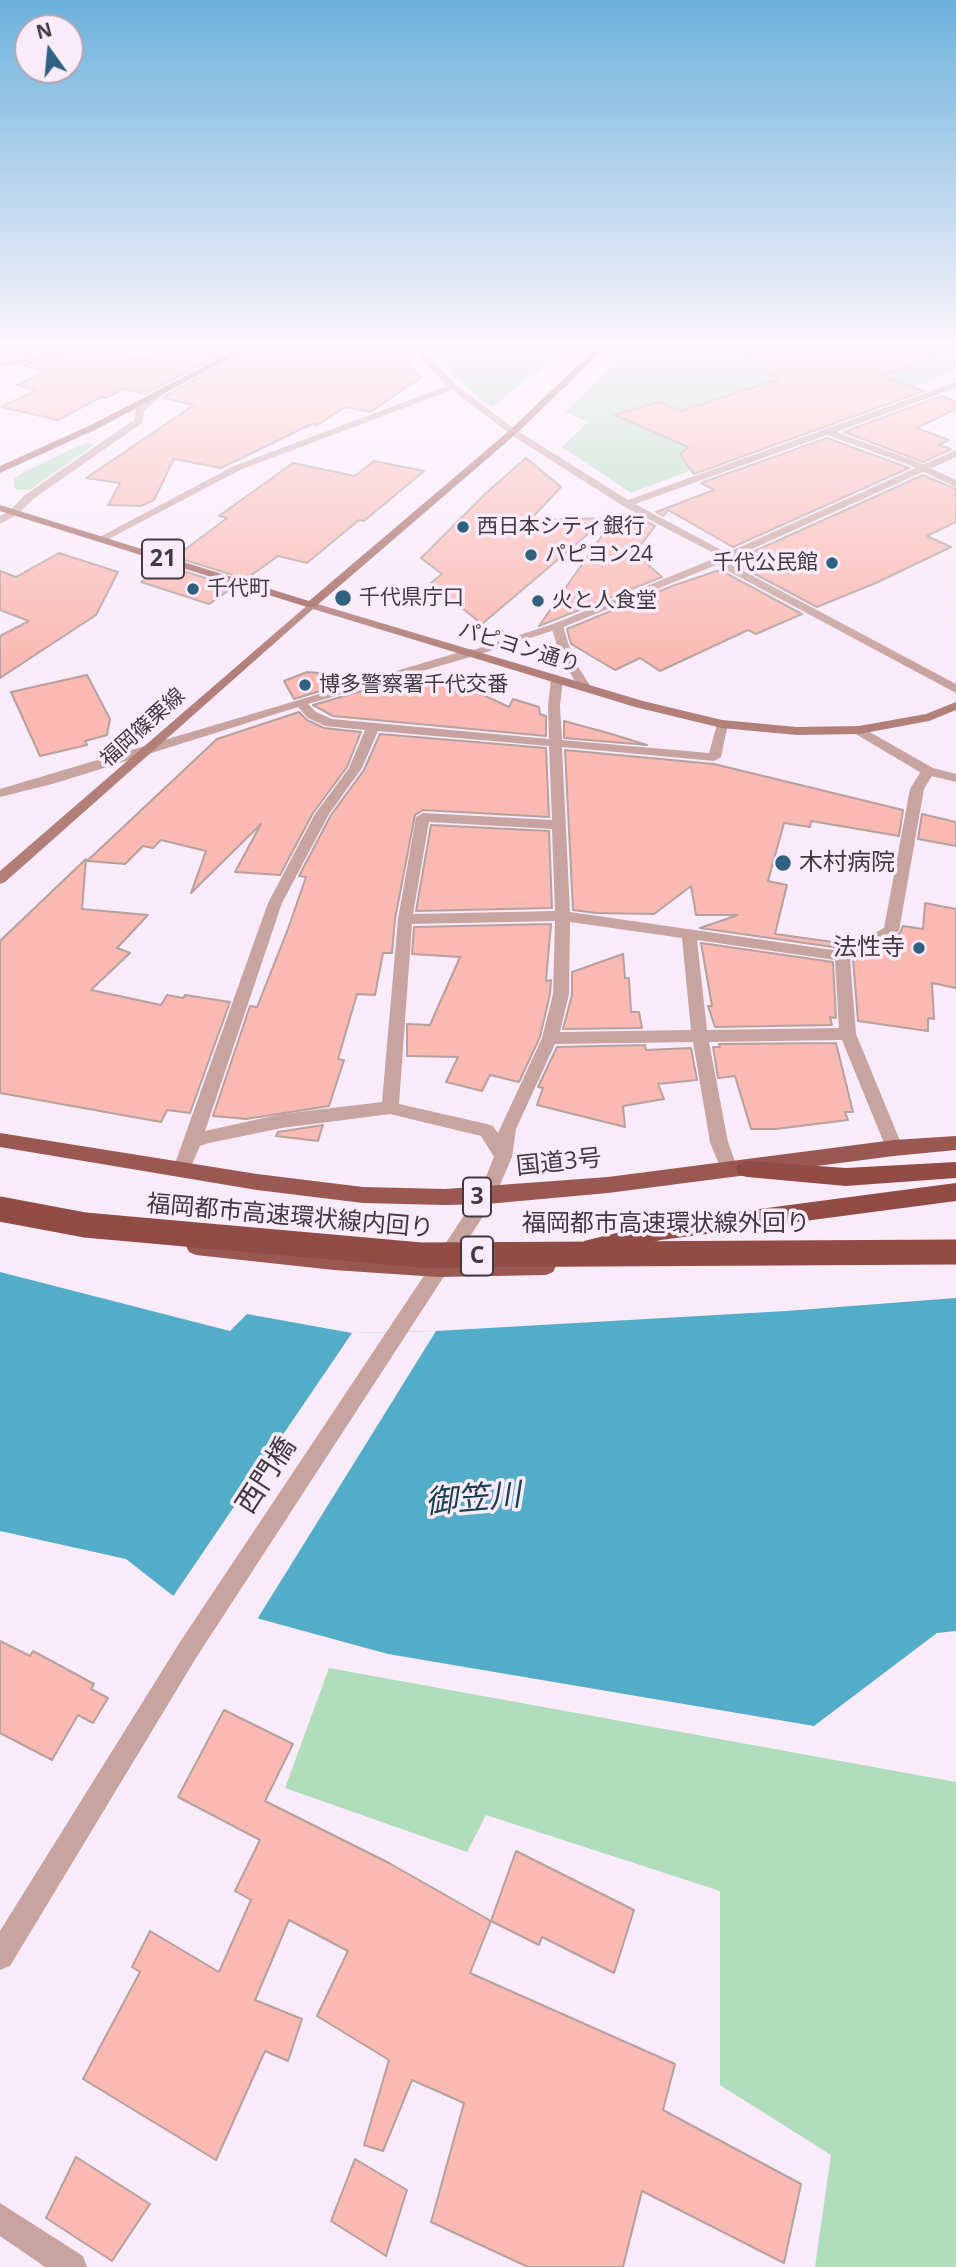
<!DOCTYPE html>
<meta charset="utf-8">
<style>
body{margin:0}
#map{position:relative;width:956px;height:2267px;overflow:hidden;background:#faebfb;font-family:"Open Sans",sans-serif}
canvas{display:block}
.north{position:absolute;left:14px;top:14px;width:70px;height:70px;box-sizing:border-box;background:#faebfb;border:2px solid #b0a4b0;border-radius:50%;rotate:345deg;font-size:19px;font-weight:700;line-height:28px;text-align:center;color:#403a40}
.north::after{content:'';display:block;margin:auto;width:24px;height:32px;background:#30617f;clip-path:polygon(50% 0,100% 100%,50% 72%,0 100%)}
</style>
<div id="map">
<canvas width="956" height="2267"></canvas>
<div class="north">N</div>
</div>
<script>
const g = document.querySelector('canvas').getContext('2d');
g.lineJoin = 'round';
function fillPath(path, color) { g.fillStyle = color; g.fill(path, 'evenodd'); }
const poly = rows => new Path2D(rows.map(r => 'M' + r).join(''));
function trace(path, color, width, dash) { g.strokeStyle = color; g.lineWidth = width; g.lineCap = dash ? 'butt' : 'round'; g.setLineDash(dash || []); g.stroke(path); }
function write(font, color, halo, rows, align = 'center') {
  g.font = font + ' "Open Sans","Noto Sans JP",sans-serif'; g.lineWidth = 7; g.setLineDash([]); g.textBaseline = 'middle'; g.strokeStyle = halo; g.fillStyle = color; for (const [text, x, y, turn = 0] of rows) {
    g.save(); g.translate(x, y); g.rotate((+turn || 0) * Math.PI / 180); g.textAlign = isNaN(turn) ? turn : align; if (halo) g.strokeText(text, 0, 0); g.fillText(text, 0, 0); g.restore();
  }
}
fillPath(poly([
 [431,349,562,349,546,366,491,407,453,376],
 [630,349,956,349,956,371,631,493,562,447,588,422,565,412],
 [87,442,94,445,30,490,15,489,14,479,24,472],
 [329,1668,956,1782,956,2267,815,2267,831,2155,720,2085,720,1891,486,1815,467,1852,285,1788]
]), '#b0ddbc');
fillPath(poly([
 [0,1272,230,1331,247,1314,352,1333,436,1331,786,1311,956,1298,956,1631,937,1633,814,1726,388,1654,172,1595,126,1559,0,1531]
]), '#53adc9');
fillPath(poly([
 [436,1331,256,1621,172,1598,352,1333]
]), '#faebfb');
const building = poly([
 [3,349,49,349,2,359,3,349],
 [80,349,99,349,143,358,158,349,231,349,145,394,124,389,106,398,101,397,58,420,1,407,37,390,17,385,46,371,22,365,80,349],
 [250,349,389,349,421,377,371,412,345,407,316,426,314,423,221,468,174,459,154,500,141,506,108,505,120,483,86,478,194,405,163,398,167,395,250,349],
 [736,349,945,349,945,354,881,376,924,391,694,474,680,455,688,447,615,415,659,402,681,411,779,379,736,349],
 [941,396,956,402,956,409,917,428,949,440,939,445,951,449,923,462,844,432,941,396],
 [827,438,909,468,733,547,668,510,663,516,656,512,714,490,701,483,827,438],
 [526,458,561,487,530,520,607,518,482,624,431,583,442,574,421,558,486,493,526,458],
 [374,461,424,471,364,521,359,520,307,563,278,556,246,579,175,557,227,518,219,516,293,463,355,476,374,461],
 [923,475,956,489,956,522,927,536,951,547,878,582,817,607,736,564,752,558,746,555,923,475],
 [615,517,625,524,640,518,655,526,635,553,662,577,539,626,615,517],
 [59,553,118,572,96,615,0,678,0,636,29,621,0,610,0,571,16,577,59,553],
 [164,565,234,587,209,604,141,582,164,565],
 [720,570,802,614,756,634,748,630,660,671,640,658,615,670,571,644,567,629,672,586,720,570],
 [307,672,319,673,333,681,337,677,366,677,294,699,284,681,307,672],
 [87,675,110,719,107,735,85,741,87,745,40,756,11,692,87,675],
 [410,677,449,679,509,707,513,699,539,707,540,714,546,716,546,736,333,716,313,705,410,677],
 [299,712,307,720,324,728,361,732,347,767,313,813,280,875,235,872,261,824,191,893,206,851,161,840,153,848,143,846,125,864,87,861,217,739,299,712],
 [564,721,608,733,647,745,564,738,564,721],
 [380,734,546,748,549,817,423,810,415,815,395,919,392,953,383,953,375,995,357,994,338,1059,344,1060,329,1106,246,1119,213,1116,250,1006,257,1007,288,929,306,877,299,876,331,815,364,770,380,734],
 [565,750,714,764,903,810,899,836,811,821,810,827,784,823,768,881,787,885,775,934,847,944,840,948,700,928,738,915,696,915,691,886,654,914,596,913,573,910,565,750],
 [922,814,956,822,956,846,918,839,922,814],
 [431,825,549,831,552,908,416,911,431,825],
 [86,859,82,909,148,915,117,948,130,953,91,990,161,1005,167,995,183,998,185,995,230,1002,190,1113,167,1110,161,1122,0,1093,0,941,86,859],
 [925,903,956,909,956,988,932,983,934,1019,928,1018,928,1031,858,1021,853,959,900,933,903,926,923,929,925,903],
 [551,924,546,981,551,980,550,994,540,1037,519,1082,490,1075,482,1091,446,1082,458,1057,407,1056,407,1024,430,1025,460,957,412,954,414,927,551,924],
 [701,943,833,962,836,1018,830,1017,832,1025,715,1027,708,1006,712,1006,701,943],
 [623,954,625,978,629,978,631,1012,639,1012,642,1028,563,1029,572,995,572,972,623,954],
 [836,1043,853,1112,845,1112,848,1120,776,1129,751,1129,735,1076,718,1078,713,1047,720,1047,719,1044,836,1043],
 [645,1045,646,1050,691,1048,697,1080,658,1084,664,1099,623,1106,625,1127,537,1105,543,1088,538,1087,557,1047,645,1045],
 [323,1125,318,1141,276,1136,278,1132,323,1125],
 [0,1641,30,1656,33,1651,94,1684,91,1689,108,1698,93,1723,78,1715,52,1760,0,1733,0,1641],
 [224,1710,293,1744,265,1801,389,1863,491,1921,470,1973,675,2064,663,2110,801,2184,784,2263,642,2191,623,2267,528,2267,431,2222,464,2103,412,2080,383,2151,364,2145,389,2060,317,2016,348,1951,289,1920,255,2000,302,2019,288,2061,265,2051,216,2160,83,2079,140,1972,132,1967,150,1931,219,1972,251,1900,235,1891,260,1840,178,1797,224,1710],
 [516,1851,634,1910,614,1973,542,1937,539,1945,491,1921,516,1851],
 [76,2157,150,2204,112,2261,46,2218,76,2157],
 [355,2159,407,2190,386,2256,331,2221,355,2159]
]);
fillPath(building, '#fab9b3');
trace(building, '#b6a19e', 2);
fillPath(poly([
 [62,349,78,349,0,368,0,362,62,349],
 [412,349,421,349,456,385,516,430,628,500,956,382,956,388,836,432,913,460,956,480,956,487,907,464,827,435,635,504,729,554,730,556,725,559,623,506,510,434,452,390,240,470,103,542,94,540,234,466,447,386,412,349],
 [164,386,171,388,144,411,142,423,33,499,18,514,10,514,10,510,25,495,134,420,136,408,164,386],
 [713,559,721,559,956,684,956,693,713,563,713,559],
 [553,624,563,626,573,659,591,687,589,690,581,690,561,659,551,626,553,624],
 [470,649,474,650,474,656,308,704,316,712,332,719,549,739,548,706,551,679,557,675,563,679,560,706,562,740,709,753,718,721,722,720,728,724,721,757,714,761,562,747,570,912,840,951,884,928,910,789,923,768,933,768,935,771,924,789,899,931,850,958,856,1034,903,1148,900,1153,888,1153,842,1040,709,1042,728,1142,738,1170,735,1175,729,1177,723,1175,710,1142,693,1042,555,1044,516,1129,512,1157,493,1201,196,1658,10,1966,0,1970,0,1931,180,1642,479,1193,494,1157,481,1136,390,1114,282,1128,209,1143,200,1146,188,1174,182,1176,176,1174,173,1169,268,903,315,814,349,768,365,730,325,726,308,718,298,707,56,783,0,797,0,789,470,649],
 [378,731,549,746,552,820,423,813,416,817,398,919,382,1102,282,1114,205,1131,282,903,329,814,362,768,378,731],
 [429,822,552,829,555,911,413,914,429,822],
 [555,921,553,994,542,1038,498,1133,493,1126,487,1124,399,1104,412,924,555,921],
 [570,922,682,938,691,1030,560,1032,569,994,570,922],
 [697,940,835,960,839,1028,707,1030,697,940],
 [0,2203,83,2256,87,2267,45,2267,0,2236,0,2203]
]), '#c8a4a0');
fillPath(poly([
 [956,450,956,457,721,563,561,628,474,656,464,653,553,624,713,559,956,450],
 [14,509,19,512,18,514,0,524,0,516,14,509],
 [859,726,933,768,956,774,956,782,923,774,854,733,853,730,859,726]
]), '#c8a4a0');
fillPath(poly([
 [311,602,643,701,722,720,797,727,859,726,926,714,956,702,956,710,929,721,859,734,797,735,722,728,635,707,313,609,5,882,0,884,0,871,311,602]
]), '#b27f79');
fillPath(poly([
 [237,349,248,349,97,429,0,473,0,466,91,425,237,349],
 [595,349,604,349,516,434,315,607,307,607,0,511,0,505,309,601,510,430,595,349]
]), '#a1645d');
fillPath(poly([
 [0,1133,257,1174,363,1187,445,1189,608,1177,894,1140,956,1136,956,1150,894,1156,608,1193,487,1204,445,1205,363,1203,257,1190,0,1147,0,1133],
 [196,1237,334,1252,438,1259,546,1257,553,1260,556,1266,553,1272,546,1275,438,1277,334,1270,196,1255,189,1252,186,1246,189,1240,196,1237]
]), '#995851');
fillPath(poly([
 [747,1161,846,1168,956,1162,956,1178,846,1186,747,1177,739,1175,736,1169,739,1163,747,1161],
 [956,1183,956,1201,661,1240,592,1257,584,1255,581,1248,584,1241,592,1239,661,1222,956,1183]
]), '#914c45');
trace(poly([
 [0,1209,85,1225,421,1255,956,1252]
]), '#914c45', 25);
const sky = g.createLinearGradient(0, 0, 0, 666);
sky.addColorStop(0, '#6cb1dc');
sky.addColorStop(0.52, '#fdf6fd');
sky.addColorStop(1, '#fdf6fd00');
g.fillStyle = sky;
g.fillRect(0, 0, 956, 666);
for (const [x, y, r, color] of [
 [463,527,7,"#30617f"],
 [531,555,7,"#30617f"],
 [832,563,7,"#30617f"],
 [193,589,7,"#30617f"],
 [343,598,9,"#30617f"],
 [538,601,7,"#30617f"],
 [305,685,7,"#30617f"],
 [783,863,9,"#30617f"],
 [919,948,7,"#30617f"]
]) { const dot = new Path2D(); dot.arc(x, y, r, 0, 2 * Math.PI); g.fillStyle = color; g.fill(dot); trace(dot, '#faebfb', 2.5); }
write('21px', '#403a40', '#faebfb', [
 ["西日本シティ銀行",477,527],
 ["パピヨン24",545,555],
 ["千代公民館",818,563,"right"],
 ["千代町",207,589],
 ["千代県庁口",359,598],
 ["火と人食堂",552,601],
 ["博多警察署千代交番",319,685]
], 'left');
write('21px', '#403a40', '#faebfb', [
 ["パピヨン通り",519,648,17],
 ["福岡篠栗線",143,728,-42]
]);
for (const [x, y, w] of [
 [163,559,42],
 [477,1197,28],
 [477,1256,32]
]) { const box = new Path2D(); box.roundRect(x - w / 2, y - 19.5, w, 39, 5); g.fillStyle = '#faebfb'; g.fill(box); trace(box, '#403a40', 2); }
write('bold 23px', '#403a40', null, [
 ["21",163,559],
 ["3",477,1197],
 ["C",477,1256]
]);
write('24px', '#403a40', '#faebfb', [
 ["木村病院",799,863],
 ["法性寺",905,948,"right"]
], 'left');
write('24px', '#403a40', '#faebfb', [
 ["国道3号",559,1163,-6],
 ["福岡都市高速環状線内回り",290,1217,5],
 ["福岡都市高速環状線外回り",666,1224]
]);
write('28px', '#403a40', '#faebfb', [
 ["西門橋",267,1476,-57]
]);
write('italic 32px', '#19424e', '#faebfb', [
 ["御笠川",473,1500,-5]
]);
</script>
